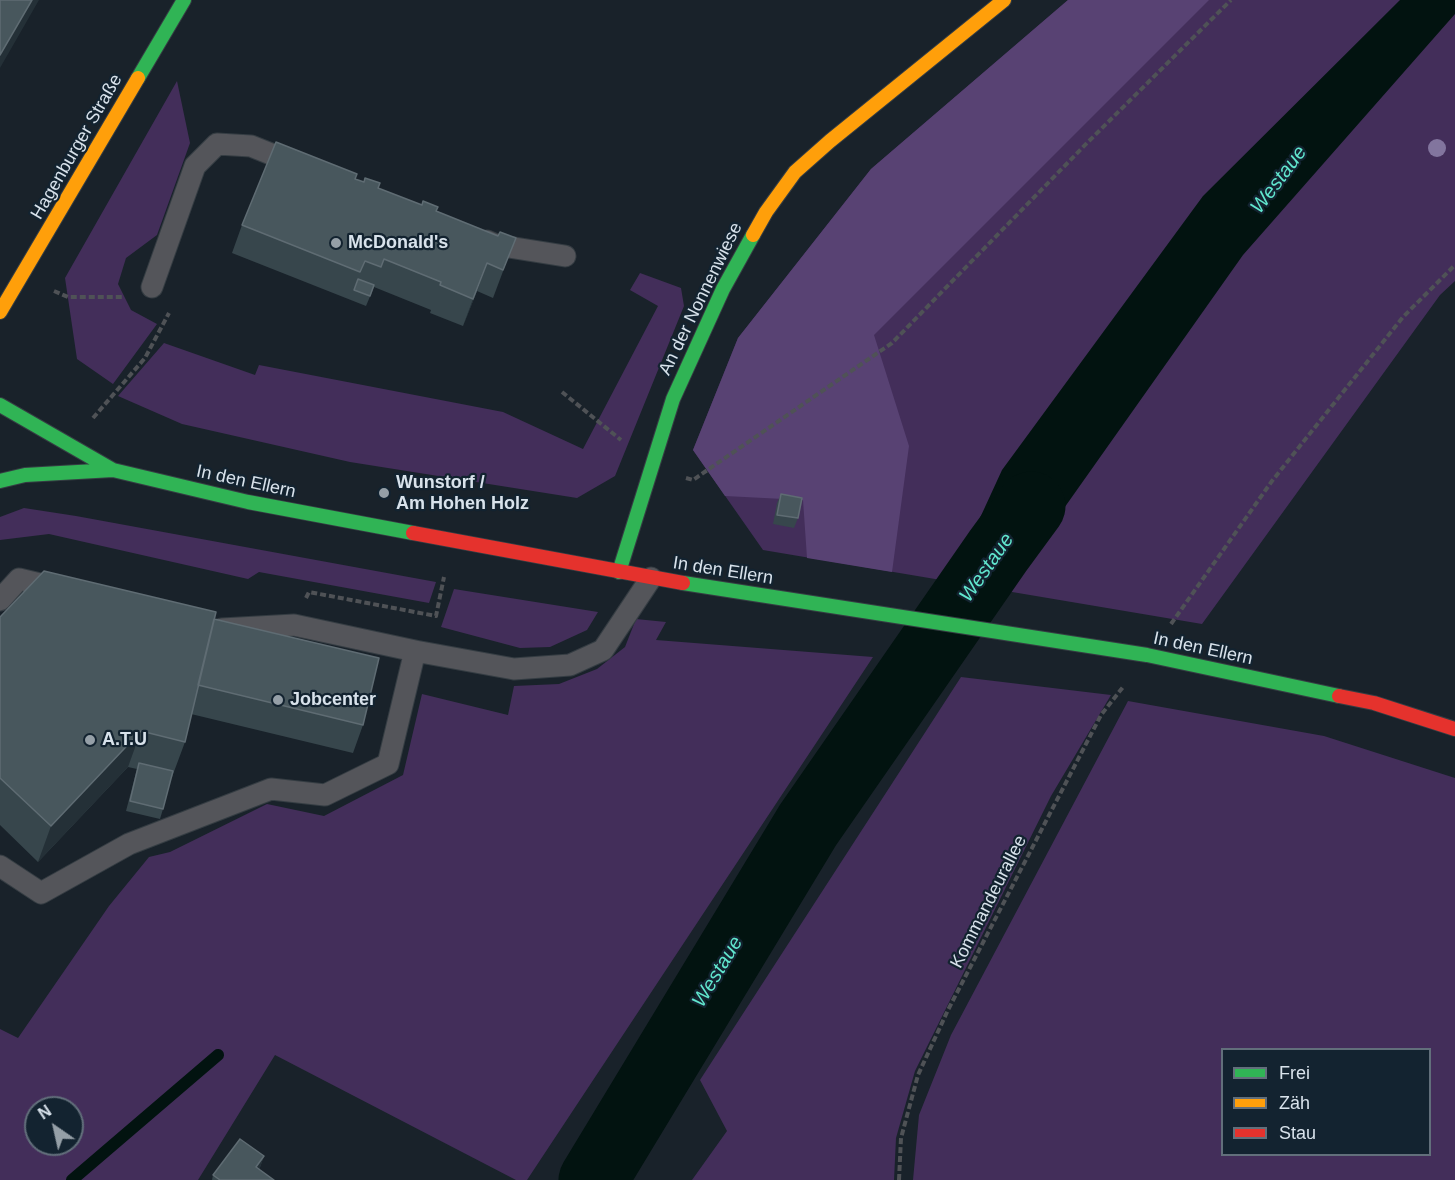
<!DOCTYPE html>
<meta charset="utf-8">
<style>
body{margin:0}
#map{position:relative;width:1455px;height:1180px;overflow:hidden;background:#19222a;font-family:Helvetica,sans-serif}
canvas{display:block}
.legend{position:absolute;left:1221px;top:1048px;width:210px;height:108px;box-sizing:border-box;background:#132330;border:2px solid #626f7b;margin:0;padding:8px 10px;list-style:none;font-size:18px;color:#d8e2eb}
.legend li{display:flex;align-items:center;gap:12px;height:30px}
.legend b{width:30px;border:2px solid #626f7b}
.north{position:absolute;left:24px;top:1096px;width:60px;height:60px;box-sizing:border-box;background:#132330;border:2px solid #626f7b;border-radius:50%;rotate:326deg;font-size:16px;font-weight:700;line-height:24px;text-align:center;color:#d8e2eb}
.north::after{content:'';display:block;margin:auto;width:21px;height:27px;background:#959fa7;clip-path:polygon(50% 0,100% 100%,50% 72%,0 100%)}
</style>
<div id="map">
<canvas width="1455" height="1180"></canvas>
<ul class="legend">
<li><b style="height:8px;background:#30b455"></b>Frei</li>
<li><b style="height:8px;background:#ff9f0a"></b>Zäh</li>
<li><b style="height:8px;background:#e5322d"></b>Stau</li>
</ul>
<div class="north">N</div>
</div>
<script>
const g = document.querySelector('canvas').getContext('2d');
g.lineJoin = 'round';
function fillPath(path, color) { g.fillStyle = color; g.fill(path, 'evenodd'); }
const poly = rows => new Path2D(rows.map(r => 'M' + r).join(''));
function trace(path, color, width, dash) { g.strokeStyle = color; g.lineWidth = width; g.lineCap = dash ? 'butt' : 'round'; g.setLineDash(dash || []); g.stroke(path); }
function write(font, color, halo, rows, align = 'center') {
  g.font = font + ' Helvetica,sans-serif'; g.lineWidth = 4.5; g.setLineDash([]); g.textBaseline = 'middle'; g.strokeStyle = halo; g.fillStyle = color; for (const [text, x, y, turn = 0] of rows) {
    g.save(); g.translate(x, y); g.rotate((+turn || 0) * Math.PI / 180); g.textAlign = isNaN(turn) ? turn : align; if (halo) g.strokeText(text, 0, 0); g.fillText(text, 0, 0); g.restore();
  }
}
fillPath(poly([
 [1068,0,1455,0,1455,281,1440,295,1202,624,763,550,693,450,738,338,871,169],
 [177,81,190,143,157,235,126,258,118,284,131,310,157,324,113,384,77,359,65,278],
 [640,273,681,288,684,306,615,476,577,498,350,462,182,424,118,396,164,343,255,375,259,365,503,412,583,449,658,306,630,290],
 [24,508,76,516,436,582,429,603,259,572,248,579,49,534,0,540,0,517],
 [454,589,598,612,587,630,550,647,520,648,441,627],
 [636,619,666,622,656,640,873,657,527,1180,516,1180,275,1055,198,1180,0,1180,0,1029,18,1038,109,906,149,857,170,852,267,804,324,816,403,775,422,694,508,715,514,686,559,684,597,669,625,647],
 [36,1108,72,1108,72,1144,36,1144],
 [961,677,1111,695,1051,796,915,1071,896,1138,894,1180,692,1180,727,1131,700,1080],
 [1128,701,1324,736,1455,778,1455,1180,913,1180,919,1115,951,1035],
 [1222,1050,1430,1050,1430,1154,1222,1154]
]), '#432e5a');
fillPath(poly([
 [1068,0,1209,0,874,335,909,446,892,572,807,558,803,500,725,496,693,450,738,338,871,169]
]), '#584273');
fillPath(poly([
 [1400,0,1455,0,1455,14,1243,255,1009,586,951,581,1002,470,1203,196]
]), '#021310');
trace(poly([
 [72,1180,218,1055]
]), '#021310', 12);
trace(poly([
 [593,1180,808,825,998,551,1031,506]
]), '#021310', 69);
const lane = poly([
 [487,241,496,245,565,256],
 [152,287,195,166,217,144,251,146,296,164],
 [0,600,19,579,61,589],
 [222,629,294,625,415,651,514,669,570,665,603,650,651,578],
 [0,866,41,893,129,844,271,789,325,795,388,764,415,651]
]);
const fast = poly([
 [138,78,184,0],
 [0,405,113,470,248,502,413,533],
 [0,481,25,475,113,470],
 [619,572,673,399,723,289,753,235],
 [683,583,1147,655,1339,696]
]);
const slow = poly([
 [753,235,766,212,795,172,830,141,1004,0],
 [0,312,138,78]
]);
const jam = poly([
 [413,533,683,583],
 [1339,696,1374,703,1455,729]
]);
trace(lane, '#353d43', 23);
trace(fast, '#353d43', 16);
trace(slow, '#353d43', 16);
trace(jam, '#353d43', 16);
trace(poly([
 [54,291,68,297,123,297],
 [562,392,621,440],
 [93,418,145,358,169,313],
 [686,478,693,480,892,343,1087,143,1231,0],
 [306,598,309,592,436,616,444,577],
 [1171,624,1272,481,1403,317,1455,265],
 [899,1180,901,1138,918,1075,948,1010,1101,715,1123,687]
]), '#4f5256', 4, [6, 3]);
trace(lane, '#54555a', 21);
trace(fast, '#30b455', 14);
trace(slow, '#ff9f0a', 14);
trace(jam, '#e5322d', 14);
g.fillStyle = '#82759e';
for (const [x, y] of [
 [1437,148]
]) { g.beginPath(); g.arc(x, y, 9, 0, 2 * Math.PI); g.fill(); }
fillPath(poly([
 [355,179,436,211,505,266,493,298,477,291,463,326,430,313,431,310,374,287,366,306,232,253,242,225],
 [781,494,798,518,794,528,773,524,777,503],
 [0,617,214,619,363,725,353,753,191,714,185,742,172,777,171,777,163,809,160,819,126,811,137,769,128,767,38,862,0,825],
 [264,1156,259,1170,274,1180,212,1180,213,1175]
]), '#37464c');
fillPath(poly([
 [32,0,39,0,0,68,0,55],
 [487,263,477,291,463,326,473,299],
 [141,731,128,767,38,862,51,826],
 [264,1156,257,1176,256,1167]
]), '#243037');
const building = poly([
 [0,0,32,0,0,55,0,0],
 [276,142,357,174,355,179,364,182,365,178,380,183,378,188,422,205,423,201,438,207,436,211,498,236,500,232,516,238,503,270,487,263,473,299,440,285,441,282,384,259,381,267,365,261,360,272,242,225,276,142],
 [358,279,374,285,370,296,354,290,358,279],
 [781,494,802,498,798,518,777,515,781,494],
 [44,571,216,612,185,742,141,731,51,826,0,778,0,617,44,571],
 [214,619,379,658,363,725,198,685,214,619],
 [139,763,173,771,163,809,130,801,139,763],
 [240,1139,264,1156,256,1167,274,1180,220,1180,213,1175,240,1139]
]);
fillPath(building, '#48575d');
trace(building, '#5f6c73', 1.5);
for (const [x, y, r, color] of [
 [336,243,6,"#959fa7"],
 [384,493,6,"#959fa7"],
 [278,700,6,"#959fa7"],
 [90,740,6,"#959fa7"]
]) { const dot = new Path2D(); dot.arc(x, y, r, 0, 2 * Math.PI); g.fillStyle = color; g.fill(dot); trace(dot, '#132330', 2); }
write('18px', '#d8e2eb', '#132330', [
 ["Hagenburger Straße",77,147,-60],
 ["An der Nonnenwiese",701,299,-64],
 ["In den Ellern",246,482,12],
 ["In den Ellern",723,571,9],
 ["In den Ellern",1203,649,12],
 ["Kommandeurallee",989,902,-63]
]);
write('bold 18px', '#d8e2eb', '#132330', [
 ["McDonald's",348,243],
 ["Wunstorf /",396,483],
 ["Am Hohen Holz",396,504],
 ["Jobcenter",290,700],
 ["A.T.U",102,740]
], 'left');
write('italic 20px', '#61e6ce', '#132330', [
 ["Westaue",1279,180,-53],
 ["Westaue",987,568,-55],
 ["Westaue",718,972,-59]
]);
</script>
